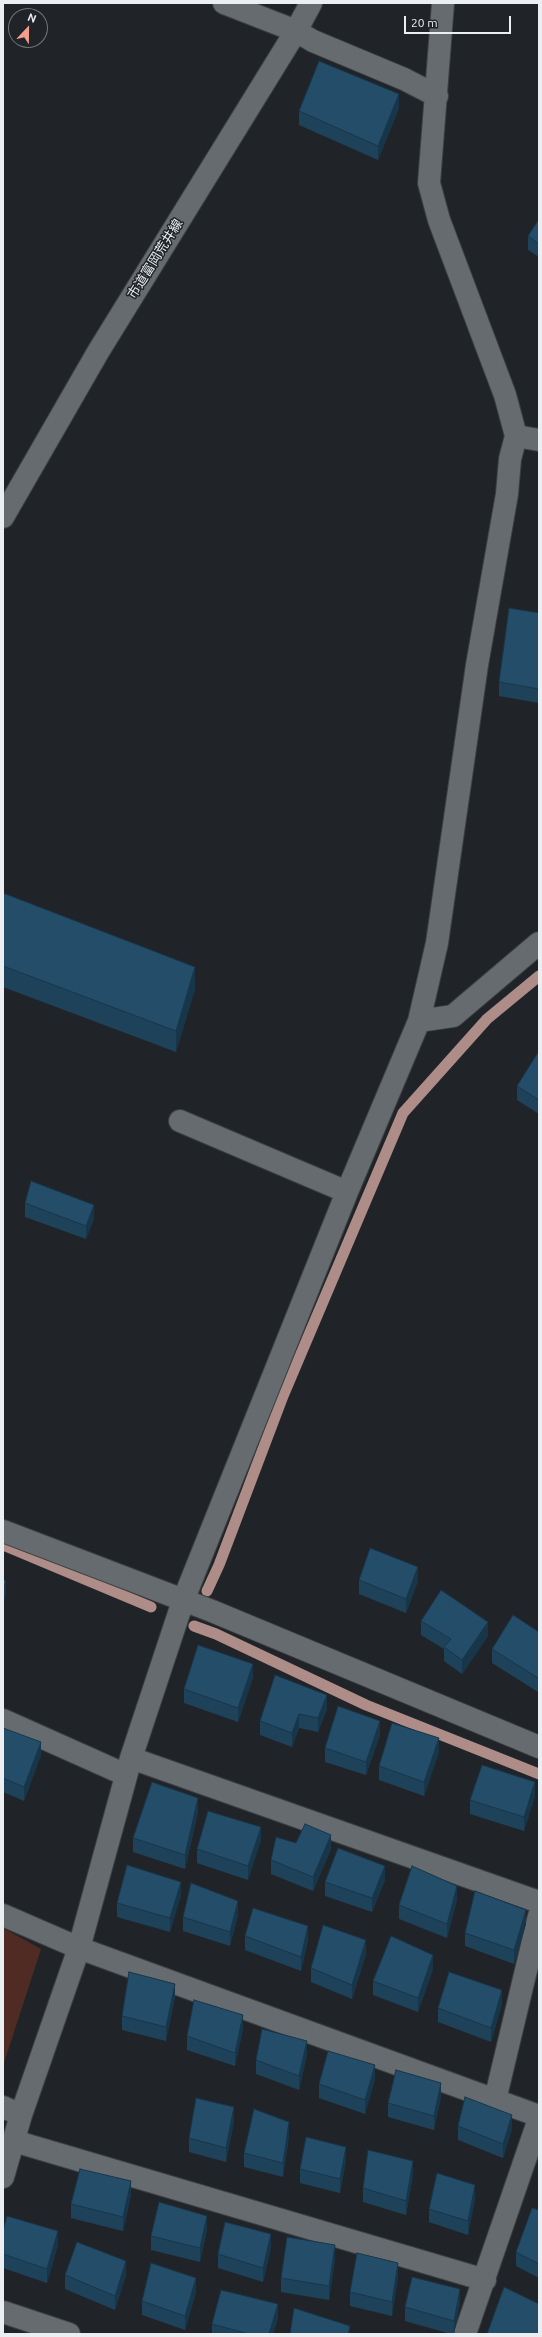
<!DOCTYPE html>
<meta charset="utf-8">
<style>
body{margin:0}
#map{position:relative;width:542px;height:2337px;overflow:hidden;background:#202428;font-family:Ubuntu,sans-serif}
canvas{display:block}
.frame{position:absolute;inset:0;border:4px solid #eceff1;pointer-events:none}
.north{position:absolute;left:8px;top:8px;width:40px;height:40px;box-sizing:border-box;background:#202428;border:1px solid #727578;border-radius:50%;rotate:22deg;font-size:11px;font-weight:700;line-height:16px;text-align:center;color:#eceff1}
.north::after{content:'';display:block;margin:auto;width:14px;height:18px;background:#f59d8d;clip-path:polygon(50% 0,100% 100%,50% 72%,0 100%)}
.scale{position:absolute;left:404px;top:16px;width:107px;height:18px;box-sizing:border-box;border:2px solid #eceff1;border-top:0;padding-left:5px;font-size:12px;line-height:14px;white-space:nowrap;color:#eceff1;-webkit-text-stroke:3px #202428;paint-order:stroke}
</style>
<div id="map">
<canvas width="542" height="2337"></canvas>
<div class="frame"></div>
<div class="north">N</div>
<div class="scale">20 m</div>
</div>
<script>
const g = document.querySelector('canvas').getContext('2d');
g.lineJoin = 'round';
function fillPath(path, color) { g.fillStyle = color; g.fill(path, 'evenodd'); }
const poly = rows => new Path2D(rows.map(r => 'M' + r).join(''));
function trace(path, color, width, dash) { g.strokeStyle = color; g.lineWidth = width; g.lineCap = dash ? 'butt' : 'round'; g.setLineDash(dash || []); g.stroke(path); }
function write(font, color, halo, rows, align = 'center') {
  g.font = font + ' Ubuntu,"Noto Sans JP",sans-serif'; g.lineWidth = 3; g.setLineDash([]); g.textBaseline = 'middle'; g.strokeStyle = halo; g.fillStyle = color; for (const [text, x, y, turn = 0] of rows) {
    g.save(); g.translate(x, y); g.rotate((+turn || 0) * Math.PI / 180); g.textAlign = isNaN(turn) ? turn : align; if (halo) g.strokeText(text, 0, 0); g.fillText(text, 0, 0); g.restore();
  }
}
fillPath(poly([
 [3,1928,41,1949,3,2066]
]), '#4f2b24');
trace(poly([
 [3,1545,151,1607],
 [207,1591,219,1565,283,1396,403,1113,487,1019,539,976],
 [194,1626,216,1634,366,1705,539,1774]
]), '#ae8c87', 11);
const minor = poly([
 [224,3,296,31,313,41,404,79,437,96],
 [516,436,539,440],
 [3,517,98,352,296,31,311,3],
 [419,1021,453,1016,539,943],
 [180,1121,347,1192],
 [3,1531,212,1611,539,1747],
 [3,1720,126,1775],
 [131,1758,539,1902],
 [3,1915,79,1948,539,2116],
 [495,2100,539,1916],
 [3,2107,21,2115],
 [14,2141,485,2280],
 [3,2177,21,2115,79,1948,131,1758,183,1601,347,1192,419,1021,437,943,477,665,507,494,510,459,516,436,505,395,439,220,429,183,443,3],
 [3,2312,69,2334],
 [465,2334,539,2119]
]);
trace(minor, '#3c4042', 24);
trace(minor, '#666b6f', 22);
fillPath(poly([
 [399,108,378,160,299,125,299,111],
 [539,219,539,257,528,250,528,236],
 [539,613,539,703,499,696,499,682],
 [3,893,195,989,176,1052,3,987],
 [539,1051,539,1114,517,1100,517,1086],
 [25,1203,94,1219,86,1239,25,1217],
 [359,1580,418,1581,406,1613,359,1594],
 [421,1621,488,1636,462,1674,444,1661,444,1649,421,1635],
 [539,1632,538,1692,492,1663,492,1649],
 [253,1678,238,1722,184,1703,184,1689],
 [327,1709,318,1732,299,1728,292,1747,260,1735,260,1721],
 [3,1728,41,1755,24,1801,3,1792],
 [380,1735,366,1775,325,1762,325,1748],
 [439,1752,424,1796,379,1780,379,1766],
 [535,1796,524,1831,470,1814,470,1800],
 [198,1812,185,1869,133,1852,133,1838],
 [261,1840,248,1880,197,1863,197,1849],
 [296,1843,331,1849,313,1891,271,1874,271,1860],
 [385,1880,372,1912,325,1896,325,1882],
 [181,1895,170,1932,117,1917,117,1903],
 [457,1900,447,1938,399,1919,399,1905],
 [238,1915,230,1946,183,1931,183,1917],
 [526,1924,514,1964,465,1946,465,1933],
 [245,1936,308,1940,301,1971,245,1950],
 [366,1954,352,1999,311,1982,311,1968],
 [433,1969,418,2012,373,1995,373,1981],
 [175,1997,166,2041,122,2030,122,2016],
 [502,2004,491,2042,438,2022,438,2008],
 [243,2029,235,2066,187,2050,187,2036],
 [307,2055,299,2090,256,2074,256,2060],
 [375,2079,365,2114,319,2098,319,2084],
 [441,2097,434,2130,388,2117,388,2103],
 [234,2121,226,2162,189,2152,189,2138],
 [458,2126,512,2129,503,2158,458,2140],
 [289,2136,283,2177,244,2167,244,2153],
 [346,2160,340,2193,300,2183,300,2169],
 [413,2175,406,2215,363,2202,363,2188],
 [131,2195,123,2231,71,2218,71,2204],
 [475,2199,468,2235,429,2222,429,2209],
 [539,2210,539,2278,516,2266,516,2252],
 [207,2230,200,2262,151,2250,151,2236],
 [3,2231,58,2245,47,2283,3,2268],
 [271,2248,263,2282,218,2268,218,2254],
 [335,2259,329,2300,281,2292,281,2278],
 [65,2275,126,2275,115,2310,65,2289],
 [398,2276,392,2316,350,2306,350,2292],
 [196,2292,185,2330,142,2315,142,2301],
 [460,2303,454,2334,451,2334,405,2321,405,2307],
 [278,2318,273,2334,212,2334,212,2324]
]), '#1e425a');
fillPath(poly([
 [399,94,399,108,378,160,378,146],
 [195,967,195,989,176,1052,176,1031],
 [94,1205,94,1219,86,1239,86,1226],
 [418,1567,418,1581,406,1613,406,1599],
 [6,1581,6,1595,3,1603,3,1589],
 [488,1622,488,1636,462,1674,462,1660],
 [253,1664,253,1678,238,1722,238,1708],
 [539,1676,539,1690,538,1692,538,1678],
 [327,1695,327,1709,318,1732,318,1718],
 [299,1714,299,1728,292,1747,292,1733],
 [380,1721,380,1735,366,1775,366,1762],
 [439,1738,439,1752,424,1796,424,1782],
 [41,1742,41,1755,24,1801,24,1787],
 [535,1782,535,1796,524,1831,524,1817],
 [198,1798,198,1812,185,1869,185,1855],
 [261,1827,261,1840,248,1880,248,1866],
 [331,1835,331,1849,313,1891,313,1877],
 [385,1866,385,1880,372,1912,372,1898],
 [181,1882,181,1895,170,1932,170,1918],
 [457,1886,457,1900,447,1938,447,1924],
 [238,1901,238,1915,230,1946,230,1932],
 [526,1910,526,1924,514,1964,514,1950],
 [308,1926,308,1940,301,1971,301,1957],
 [366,1940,366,1954,352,1999,352,1985],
 [433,1955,433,1969,418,2012,418,1998],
 [175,1984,175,1997,166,2041,166,2027],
 [502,1990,502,2004,491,2042,491,2028],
 [243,2015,243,2029,235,2066,235,2053],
 [307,2041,307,2055,299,2090,299,2076],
 [375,2065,375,2079,365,2114,365,2100],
 [441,2083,441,2097,434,2130,434,2116],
 [234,2107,234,2121,226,2162,226,2148],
 [512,2115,512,2129,503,2158,503,2144],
 [289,2122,289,2136,283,2177,283,2163],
 [346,2147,346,2160,340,2193,340,2179],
 [413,2161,413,2175,406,2215,406,2201],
 [131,2181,131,2195,123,2231,123,2217],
 [475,2185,475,2199,468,2235,468,2221],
 [207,2216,207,2230,200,2262,200,2248],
 [58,2231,58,2245,47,2283,47,2269],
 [271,2234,271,2248,263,2282,263,2268],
 [335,2245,335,2259,329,2300,329,2286],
 [126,2261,126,2275,115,2310,115,2296],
 [398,2263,398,2276,392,2316,392,2302],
 [196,2278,196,2292,185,2330,185,2316],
 [460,2289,460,2303,454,2334,454,2321],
 [278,2304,278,2318,273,2334,269,2334],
 [350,2326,350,2334,348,2334]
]), '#18364a');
const building = poly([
 [319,61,399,94,378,146,299,111,319,61],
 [539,219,539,244,528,236,539,219],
 [509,608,539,613,539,689,499,682,509,608],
 [3,893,195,967,176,1031,3,966,3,893],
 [539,1051,539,1100,517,1086,539,1051],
 [31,1181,94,1205,86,1226,25,1203,31,1181],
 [370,1548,418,1567,406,1599,359,1580,370,1548],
 [3,1580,6,1581,3,1589,3,1580],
 [441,1590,488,1622,462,1660,444,1647,451,1639,421,1621,441,1590],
 [513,1615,539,1632,539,1676,538,1678,492,1649,513,1615],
 [198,1645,253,1664,238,1708,184,1689,198,1645],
 [275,1675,327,1695,318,1718,299,1714,292,1733,260,1721,275,1675],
 [338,1706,380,1721,366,1762,325,1748,338,1706],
 [392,1723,439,1738,424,1782,379,1766,392,1723],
 [3,1728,41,1742,24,1787,3,1778,3,1728],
 [482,1765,535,1782,524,1817,470,1800,482,1765],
 [152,1782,198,1798,185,1855,133,1838,152,1782],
 [208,1811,261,1827,248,1866,197,1849,208,1811],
 [305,1824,331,1835,313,1877,271,1860,276,1837,296,1843,305,1824],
 [338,1848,385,1866,372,1898,325,1882,338,1848],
 [127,1865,181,1882,170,1918,117,1903,127,1865],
 [412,1866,457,1886,447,1924,399,1905,412,1866],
 [191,1883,238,1901,230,1932,183,1917,191,1883],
 [475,1891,526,1910,514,1950,465,1933,475,1891],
 [253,1908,308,1926,301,1957,245,1936,253,1908],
 [323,1925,366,1940,352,1985,311,1968,323,1925],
 [391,1936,433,1955,418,1998,373,1981,391,1936],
 [129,1972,175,1984,166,2027,122,2016,129,1972],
 [449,1972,502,1990,491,2028,438,2008,449,1972],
 [194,2000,243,2015,235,2053,187,2036,194,2000],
 [262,2029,307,2041,299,2076,256,2060,262,2029],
 [328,2051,375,2065,365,2100,319,2084,328,2051],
 [396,2070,441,2083,434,2116,388,2103,396,2070],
 [465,2097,512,2115,503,2144,458,2126,465,2097],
 [196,2098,234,2107,226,2148,189,2138,196,2098],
 [254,2109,289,2122,283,2163,244,2153,254,2109],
 [306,2137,346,2147,340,2179,300,2169,306,2137],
 [368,2150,413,2161,406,2201,363,2188,368,2150],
 [80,2169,131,2181,123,2217,71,2204,80,2169],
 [437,2173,475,2185,468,2221,429,2209,437,2173],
 [159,2202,207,2216,200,2248,151,2236,159,2202],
 [532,2208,539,2210,539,2264,516,2252,532,2208],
 [7,2216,58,2231,47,2269,3,2254,3,2231,7,2216],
 [225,2222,271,2234,263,2268,218,2254,225,2222],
 [287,2237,335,2245,329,2286,281,2278,287,2237],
 [77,2242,126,2261,115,2296,65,2275,77,2242],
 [357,2253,398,2263,392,2302,350,2292,357,2253],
 [151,2263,196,2278,185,2316,142,2301,151,2263],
 [412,2277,460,2289,454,2321,405,2307,412,2277],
 [504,2287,539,2304,539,2334,487,2334,504,2287],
 [221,2290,278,2304,269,2334,249,2334,212,2324,221,2290],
 [294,2308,350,2326,348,2334,290,2334,294,2308]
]);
fillPath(building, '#234d69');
trace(building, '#18364a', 1);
write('13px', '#eceff1', '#202428', [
 ["市道富岡荒井線",155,259,-58]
]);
</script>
